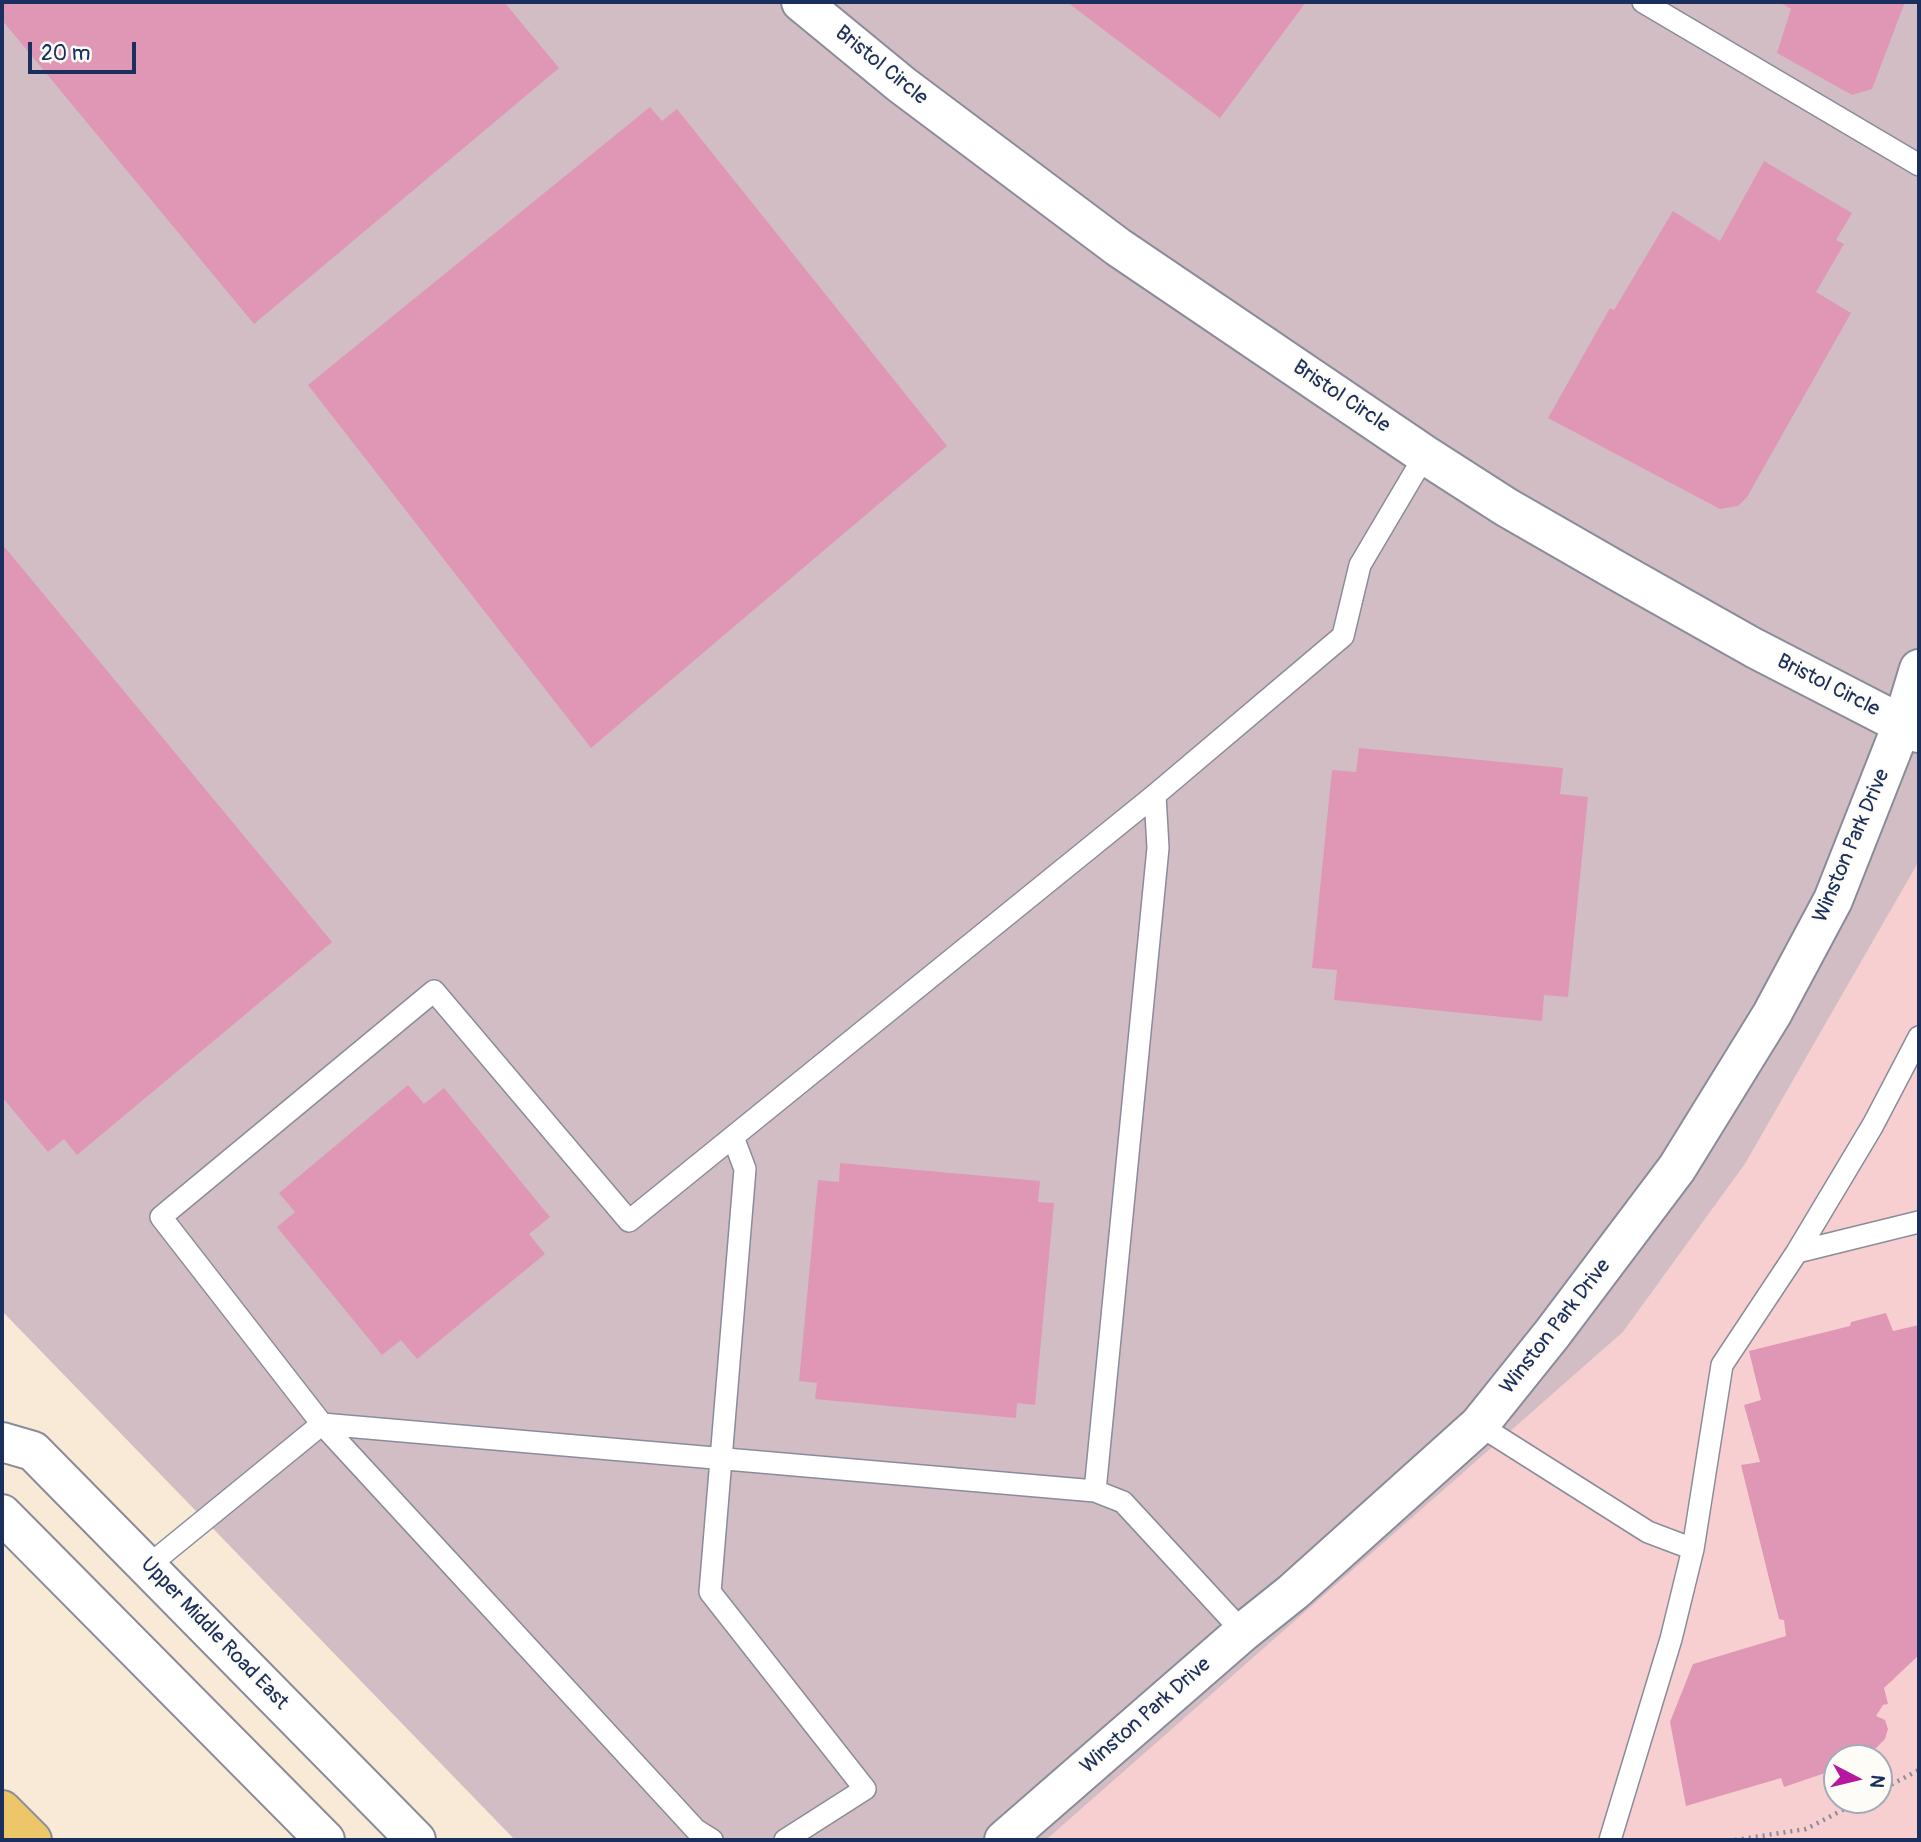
<!DOCTYPE html>
<style>
body{margin:0}
#map{position:relative;width:1921px;height:1842px;overflow:hidden;background:#f8ead7;font-family:Pangolin,sans-serif}
canvas{display:block}
.frame{position:absolute;inset:0;border:4px solid #1b2f5e;pointer-events:none}
.north{position:absolute;left:1823px;top:1744px;width:70px;height:70px;box-sizing:border-box;background:#fdfcf7;border:2px solid #a3aaba;border-radius:50%;rotate:97deg;font-size:19px;font-weight:700;line-height:28px;text-align:center;color:#1b2f5e}
.north::after{content:'';display:block;margin:auto;width:24px;height:32px;background:#b5179e;clip-path:polygon(50% 0,100% 100%,50% 72%,0 100%)}
.scale{position:absolute;left:28px;top:42px;width:108px;height:32px;box-sizing:border-box;border:4px solid #1b2f5e;border-top:0;padding-left:9px;font-size:21px;line-height:24px;white-space:nowrap;color:#1b2f5e;-webkit-text-stroke:5px #fdfcf7;paint-order:stroke}
</style>
<div id="map">
<canvas width="1921" height="1842"></canvas>
<div class="frame"></div>
<div class="north">N</div>
<div class="scale">20 m</div>
</div>
<script>
const g = document.querySelector('canvas').getContext('2d');
g.lineJoin = 'round';
function fillPath(path, color) { g.fillStyle = color; g.fill(path, 'evenodd'); }
const poly = rows => new Path2D(rows.map(r => 'M' + r).join(''));
function trace(path, color, width, dash) { g.strokeStyle = color; g.lineWidth = width; g.lineCap = dash ? 'butt' : 'round'; g.setLineDash(dash || []); g.stroke(path); }
function write(font, color, halo, rows, align = 'center') {
  g.font = font + ' Pangolin,sans-serif'; g.lineWidth = 5; g.setLineDash([]); g.textBaseline = 'middle'; g.strokeStyle = halo; g.fillStyle = color; for (const [text, x, y, turn = 0] of rows) {
    g.save(); g.translate(x, y); g.rotate((+turn || 0) * Math.PI / 180); g.textAlign = isNaN(turn) ? turn : align; if (halo) g.strokeText(text, 0, 0); g.fillText(text, 0, 0); g.restore();
  }
}
fillPath(poly([
 [1919,861,1919,1840,1046,1840,1623,1332,1745,1164],
 [1837,1758,1879,1758,1879,1800,1837,1800]
]), '#f7cfd0');
fillPath(poly([
 [2,2,1919,2,1919,861,1745,1164,1623,1332,1046,1840,515,1840,2,1311]
]), '#d2bdc5');
fillPath(poly([
 [2,2,504,2,559,68,254,324,2,20],
 [1067,2,1306,2,1220,118],
 [1779,2,1905,2,1872,89,1852,95,1777,53,1791,9],
 [650,107,662,121,677,109,947,446,591,748,308,385],
 [1764,161,1852,213,1836,240,1844,244,1816,292,1851,313,1747,497,1738,506,1720,509,1548,418,1610,308,1614,310,1673,211,1720,241],
 [2,544,332,942,77,1155,64,1139,48,1152,2,1097],
 [1359,748,1563,768,1560,794,1588,797,1568,997,1544,995,1542,1021,1334,1000,1337,970,1312,968,1332,770,1356,772],
 [408,1085,424,1104,444,1088,550,1217,529,1234,545,1254,417,1359,401,1340,382,1355,277,1227,295,1212,279,1193],
 [840,1163,1040,1181,1038,1202,1054,1203,1035,1405,1017,1403,1016,1418,815,1399,817,1383,799,1381,818,1180,839,1182],
 [1886,1313,1893,1331,1919,1325,1919,1655,1884,1688,1888,1704,1883,1705,1876,1716,1885,1720,1888,1729,1885,1739,1876,1748,1864,1751,1854,1758,1837,1758,1837,1769,1784,1787,1781,1778,1686,1806,1670,1722,1693,1664,1786,1636,1784,1620,1779,1619,1741,1465,1760,1462,1744,1405,1761,1400,1749,1351,1850,1326,1851,1322]
]), '#e097b5');
const service = poly([
 [1643,2,1919,165],
 [733,1137,745,1169,710,1592,865,1789,785,1840],
 [1797,1252,1919,1222],
 [1479,1425,1648,1532,1693,1549,1671,1639,1610,1840],
 [1095,1491,1158,848,1155,795],
 [1693,1549,1722,1365,1797,1252,1873,1125,1919,1037],
 [148,1566,322,1424,1095,1491,1123,1502,1243,1632],
 [712,1840,696,1830,674,1806,322,1424,161,1217,434,991,629,1221,1155,795,1343,636,1360,565,1425,455]
]);
const tertiary = poly([
 [801,2,902,85,1118,247,1425,455,1506,507,1619,572,1754,648,1919,733],
 [2,1442,33,1451,416,1840],
 [2,1514,325,1840],
 [1004,1840,1243,1632,1293,1592,1479,1425,1552,1334,1677,1168,1772,1014,1833,900,1902,725,1919,669]
]);
const motorway = poly([
 [2,1810,32,1840]
]);
trace(service, '#8a8c9a', 24);
trace(tertiary, '#8a8c9a', 42);
trace(motorway, '#8a8c9a', 42);
trace(poly([
 [1879,1791,1919,1770],
 [1735,1840,1806,1829,1862,1800]
]), '#8a8c9a', 4.5, [2, 5]);
trace(service, '#fff', 21);
trace(tertiary, '#fff', 38);
trace(motorway, '#ecc669', 38);
write('21px', '#1b2f5e', '#fdfcf7', [
 ["Bristol Circle",881,66,39],
 ["Bristol Circle",1341,397,34],
 ["Bristol Circle",1828,686,27],
 ["Winston Park Drive",1852,846,-67],
 ["Winston Park Drive",1556,1327,-52],
 ["Upper Middle Road East",214,1634,46],
 ["Winston Park Drive",1146,1716,-41]
]);
</script>
